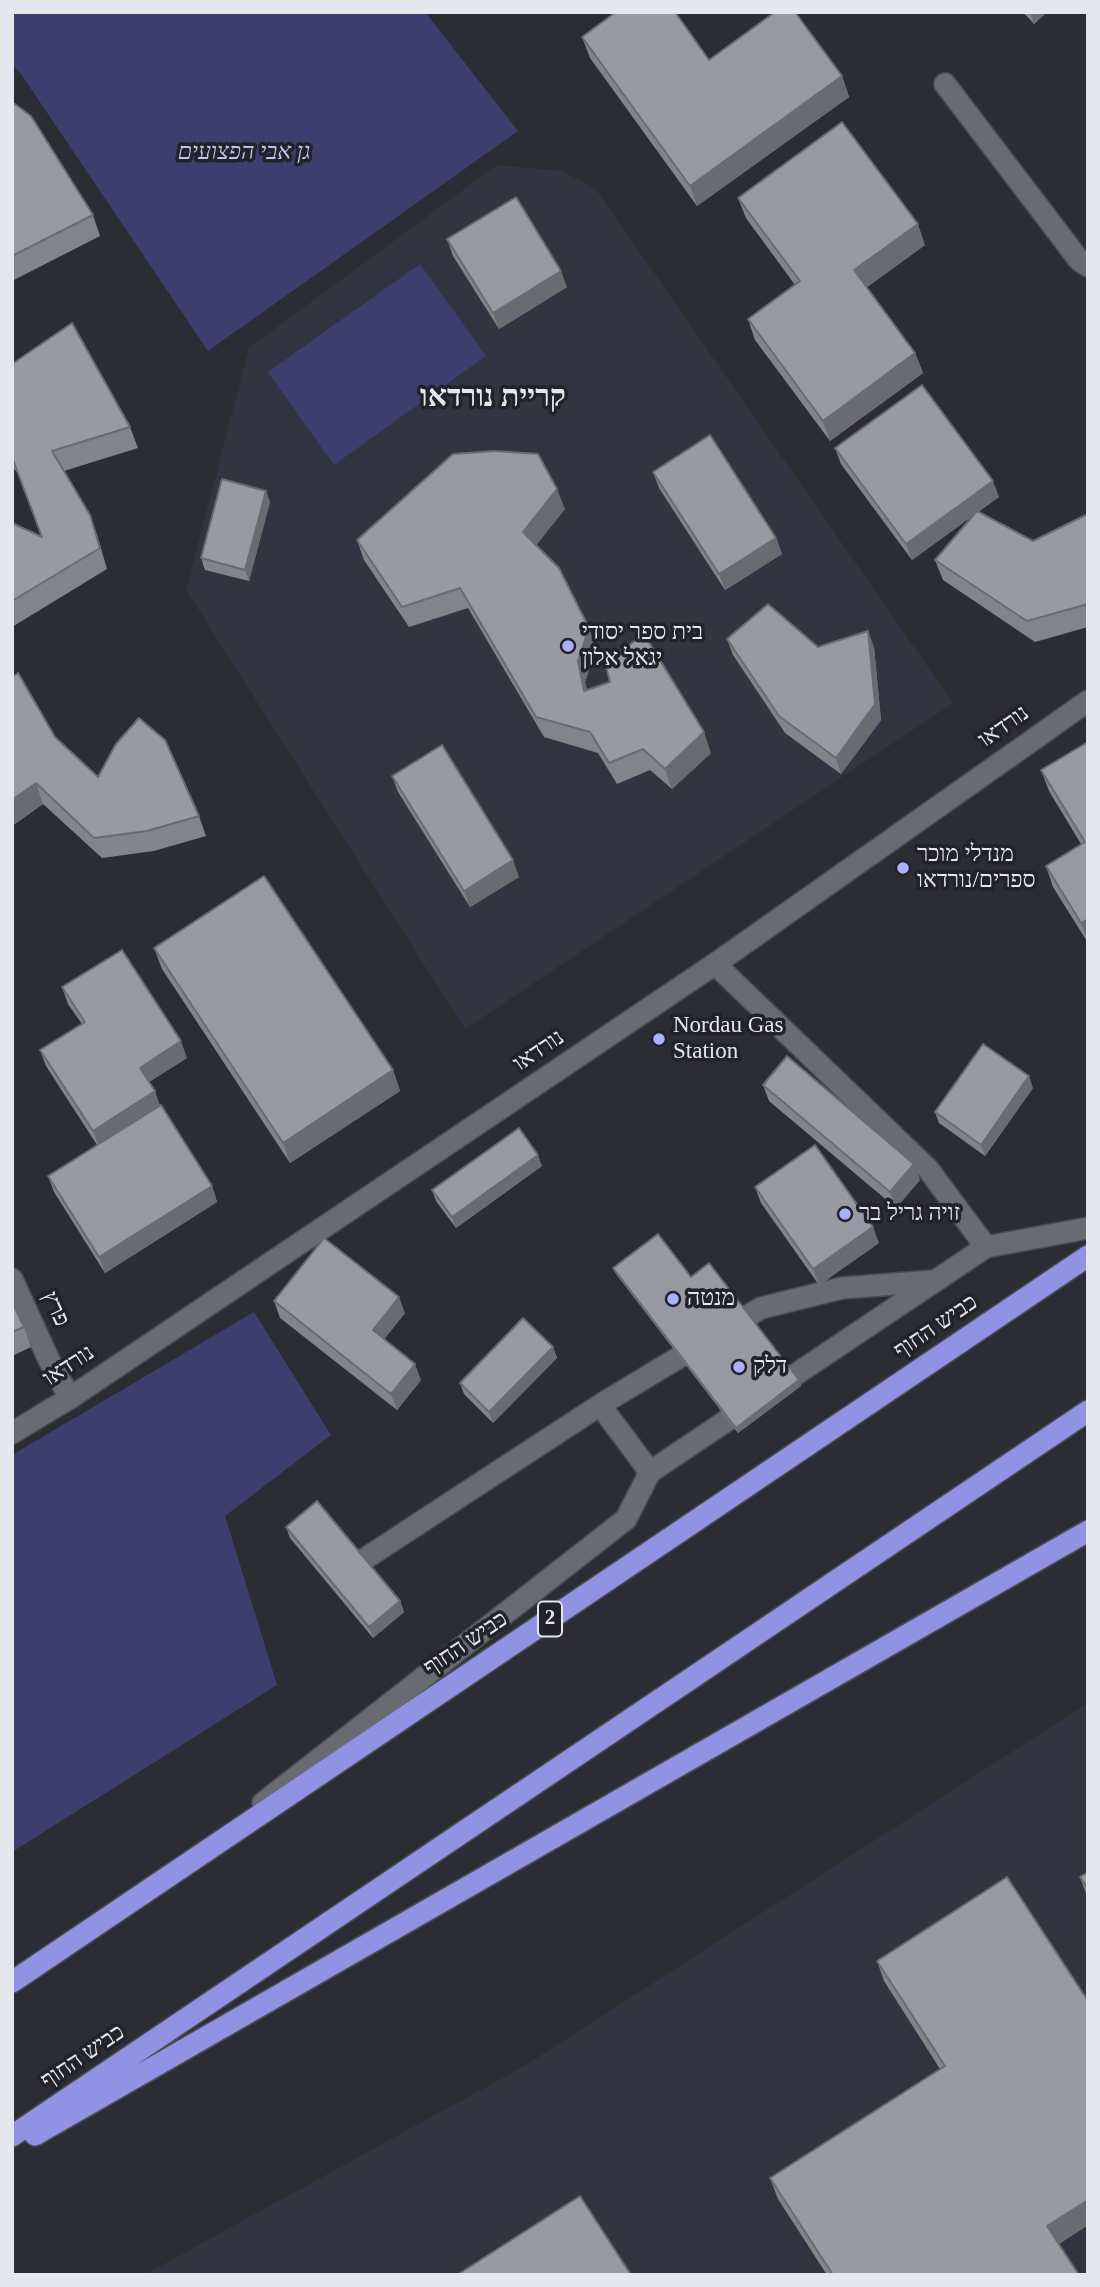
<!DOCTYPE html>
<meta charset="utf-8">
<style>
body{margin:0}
#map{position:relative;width:1100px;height:2287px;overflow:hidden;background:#2c2d34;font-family:"Times New Roman",serif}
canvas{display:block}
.frame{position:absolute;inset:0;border:14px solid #e6e7ec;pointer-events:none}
</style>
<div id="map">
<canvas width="1100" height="2287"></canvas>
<div class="frame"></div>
</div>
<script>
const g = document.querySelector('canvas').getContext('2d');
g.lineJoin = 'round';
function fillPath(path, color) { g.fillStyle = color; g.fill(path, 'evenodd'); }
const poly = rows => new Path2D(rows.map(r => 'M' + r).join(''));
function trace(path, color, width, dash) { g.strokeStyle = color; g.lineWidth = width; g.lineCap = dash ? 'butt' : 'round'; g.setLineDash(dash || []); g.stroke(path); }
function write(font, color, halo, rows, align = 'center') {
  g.font = font + ' "Times New Roman","Noto Sans Hebrew",serif'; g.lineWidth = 7; g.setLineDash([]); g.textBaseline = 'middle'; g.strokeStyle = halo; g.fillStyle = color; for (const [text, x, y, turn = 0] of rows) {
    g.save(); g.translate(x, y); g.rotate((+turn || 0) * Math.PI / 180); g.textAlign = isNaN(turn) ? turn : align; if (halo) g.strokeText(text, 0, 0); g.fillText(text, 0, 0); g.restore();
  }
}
fillPath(poly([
 [497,165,561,171,595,188,953,703,465,1029,186,590,249,348],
 [1088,1703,1088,2275,144,2275,526,2065]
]), '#333441');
fillPath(poly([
 [12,12,425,12,518,131,208,351,21,74,12,65],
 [420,264,486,356,334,465,268,372],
 [254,1312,331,1435,225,1516,277,1685,12,1852,12,1455]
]), '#3e3e6e');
const minor = poly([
 [945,84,1079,260,1088,266],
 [986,1247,1088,1228],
 [12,1279,49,1360,70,1398],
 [12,1433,70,1398,715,964,1088,701],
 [650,1472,600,1405,761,1308,842,1288,933,1281],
 [366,1558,600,1405],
 [263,1803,626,1519,650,1472,986,1247,928,1169,715,964]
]);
const highway = poly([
 [12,1982,1088,1256],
 [35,2135,1088,1531],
 [12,2136,1088,1411]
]);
trace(minor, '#4b4c52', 24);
trace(highway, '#4b4c52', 24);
trace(minor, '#696a72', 21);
trace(highway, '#9092e3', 21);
fillPath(poly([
 [1023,12,1047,12,1034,24],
 [582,37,709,60,842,76,849,97,697,206,590,58],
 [12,102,93,215,100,236,12,281],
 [738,198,925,245,867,287,915,353,923,373,830,441,755,340,748,319,795,285,746,218],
 [447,239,567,287,499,329,453,256],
 [12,364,130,427,138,448,64,471,97,535,107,569,12,627,12,523,42,537,19,475,12,466],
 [835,448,999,497,978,512,1033,541,1088,514,1088,627,1035,642,943,580,935,560,975,514,912,560,841,464],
 [653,472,776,538,782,554,725,590,659,488],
 [266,491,270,502,249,581,205,570,201,558],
 [565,509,536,545,596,649,585,682,587,690,711,753,672,789,650,770,617,784,598,753,544,737,468,608,409,627,364,560,357,540],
 [727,639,818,647,874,647,881,720,841,774,785,733,733,655],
 [12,677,55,737,98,777,199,816,206,836,154,851,102,858,43,804,12,826],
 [1088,742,1088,943,1053,887,1046,866,1081,844,1049,791,1041,770],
 [392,776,519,877,470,907,398,792],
 [154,948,393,1070,400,1091,290,1163,162,969],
 [62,987,187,1058,149,1082,160,1106,212,1186,217,1202,105,1273,54,1192,48,1176,97,1145,46,1066,40,1050,82,1024,68,1004],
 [763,1085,920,1180,896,1208,769,1101],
 [1033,1088,985,1156,939,1123,935,1112],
 [542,1166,456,1228,436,1201,432,1190],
 [755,1187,879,1243,819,1285,761,1203],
 [613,1268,691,1277,801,1386,738,1433,616,1274],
 [274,1301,405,1313,384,1339,421,1380,397,1410,280,1318],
 [12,1302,24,1327,31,1347,12,1356],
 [553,1347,557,1358,493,1423,464,1394,460,1383],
 [286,1527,400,1601,404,1612,373,1638,290,1538],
 [1088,1872,1088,1899,1080,1877],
 [877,1961,1088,2001,1088,2225,1059,2244,1079,2275,827,2275,778,2199,770,2178,940,2069,884,1981]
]), '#83848b');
fillPath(poly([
 [1030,12,1047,12,1034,24],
 [842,76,849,97,697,206,690,186],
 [918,224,925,245,862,291,854,270],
 [561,271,567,287,499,329,493,313],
 [915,353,923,373,830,441,823,421],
 [993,481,999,497,912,560,906,544],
 [557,489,565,509,530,553,523,532],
 [266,491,270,502,249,581,245,570],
 [90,515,97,535,107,569,100,548],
 [776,538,782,554,725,590,719,574],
 [589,628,596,649,585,682,591,712,584,691,578,661],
 [868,631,874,647,881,720,841,774,836,758],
 [704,732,711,753,672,789,665,769],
 [36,783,43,804,12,826,12,800],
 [513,860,519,877,470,907,464,891],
 [1088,919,1088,942,1081,923],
 [181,1041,187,1058,146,1084,140,1068],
 [393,1070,400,1091,290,1163,283,1143],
 [1029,1076,1033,1088,985,1156,981,1145],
 [155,1091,161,1108,99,1147,93,1131],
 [538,1155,542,1166,456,1228,452,1217],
 [914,1164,920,1180,896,1208,890,1192],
 [212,1186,217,1202,105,1273,99,1257],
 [873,1227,879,1243,819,1285,813,1269],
 [399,1297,405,1313,379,1346,373,1330],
 [553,1347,557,1358,493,1423,489,1412],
 [415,1364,421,1380,397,1410,391,1394],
 [799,1380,801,1386,738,1433,736,1428],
 [400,1601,404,1612,373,1638,369,1627],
 [1088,2200,1088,2225,1055,2246,1047,2226]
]), '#6a6b71');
const building = poly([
 [616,12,675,12,709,60,775,12,795,12,842,76,690,186,582,37,616,12],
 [12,102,31,116,93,215,12,256,12,102],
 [842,122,918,224,854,270,915,353,823,421,748,319,800,281,738,198,842,122],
 [516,197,561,271,493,313,447,239,516,197],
 [72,323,130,427,52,451,90,515,100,548,12,601,12,523,42,537,12,457,12,364,72,323],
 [922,385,993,481,906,544,835,448,922,385],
 [710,435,776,538,719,574,653,472,710,435],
 [494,451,538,454,557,489,523,532,559,568,589,628,578,661,584,691,610,682,605,663,644,634,704,732,665,769,643,749,609,763,590,732,536,717,460,588,402,607,357,540,453,454,494,451],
 [222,479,266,491,245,570,201,558,222,479],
 [977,511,1033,541,1088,514,1088,604,1027,621,935,560,977,511],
 [768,604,818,647,868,631,875,704,836,758,779,716,727,639,768,604],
 [18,673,55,737,98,777,116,744,139,718,165,740,199,816,147,831,94,838,36,783,12,800,12,677,18,673],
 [1088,742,1088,919,1081,923,1046,866,1085,842,1041,770,1088,742],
 [442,745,513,860,464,891,392,776,442,745],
 [264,876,393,1070,283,1143,154,948,264,876],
 [122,950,181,1041,140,1068,155,1091,93,1131,40,1050,85,1022,62,987,122,950],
 [983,1044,1029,1076,981,1145,935,1112,983,1044],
 [787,1056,914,1164,890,1192,763,1085,787,1056],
 [161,1105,212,1186,99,1257,48,1176,161,1105],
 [519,1128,538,1155,452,1217,432,1190,519,1128],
 [815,1145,873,1227,813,1269,755,1187,815,1145],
 [658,1234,691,1277,709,1263,799,1380,736,1428,613,1268,658,1234],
 [324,1238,399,1297,373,1330,415,1364,391,1394,274,1301,324,1238],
 [12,1302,24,1327,12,1332,12,1302],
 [523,1318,553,1347,489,1412,460,1383,523,1318],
 [317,1501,400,1601,369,1627,286,1527,317,1501],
 [1088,1872,1088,1889,1080,1877,1088,1872],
 [1007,1877,1088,2001,1088,2200,1047,2226,1079,2275,833,2275,770,2178,945,2066,877,1961,1007,1877],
 [580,2196,631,2275,457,2275,580,2196]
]);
fillPath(building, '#9899a2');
trace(building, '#6a6b71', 2);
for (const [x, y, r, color] of [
 [568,646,7,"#acaffb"],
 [903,868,7,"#acaffb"],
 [659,1039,7,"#acaffb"],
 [845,1214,7,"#acaffb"],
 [673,1299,7,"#acaffb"],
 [739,1367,7,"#acaffb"]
]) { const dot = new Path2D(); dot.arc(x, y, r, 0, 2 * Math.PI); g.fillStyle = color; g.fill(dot); trace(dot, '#22232a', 2.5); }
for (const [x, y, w] of [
 [550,1619,24]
]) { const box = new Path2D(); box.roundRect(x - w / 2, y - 17.5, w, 35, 5); g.fillStyle = '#22232a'; g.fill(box); trace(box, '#e6e7ec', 2); }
write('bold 21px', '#e6e7ec', null, [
 ["2",550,1619]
]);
write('italic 23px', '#bfc2ee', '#22232a', [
 ["גן אבי הפצועים",244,153]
]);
write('23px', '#e6e7ec', '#22232a', [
 ["בית ספר יסודי",582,633],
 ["יגאל אלון",582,659],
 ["מנדלי מוכר",917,855],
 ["ספרים/נורדאו",917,881],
 ["Nordau Gas",673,1026],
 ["Station",673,1052],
 ["זויה גריל בר",859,1214],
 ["מנטה",687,1299],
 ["דלק",753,1367]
], 'left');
write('23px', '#e6e7ec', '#22232a', [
 ["נורדאו",1004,727,-35],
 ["נורדאו",539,1051,-34],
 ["פרץ",55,1309,65],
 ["כביש החוף",936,1327,-34],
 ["נורדאו",69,1366,-33],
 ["כביש החוף",466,1644,-34],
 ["כביש החוף",83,2057,-34]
]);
write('bold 30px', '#e6e7ec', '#22232a', [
 ["קריית נורדאו",493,398]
]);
</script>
